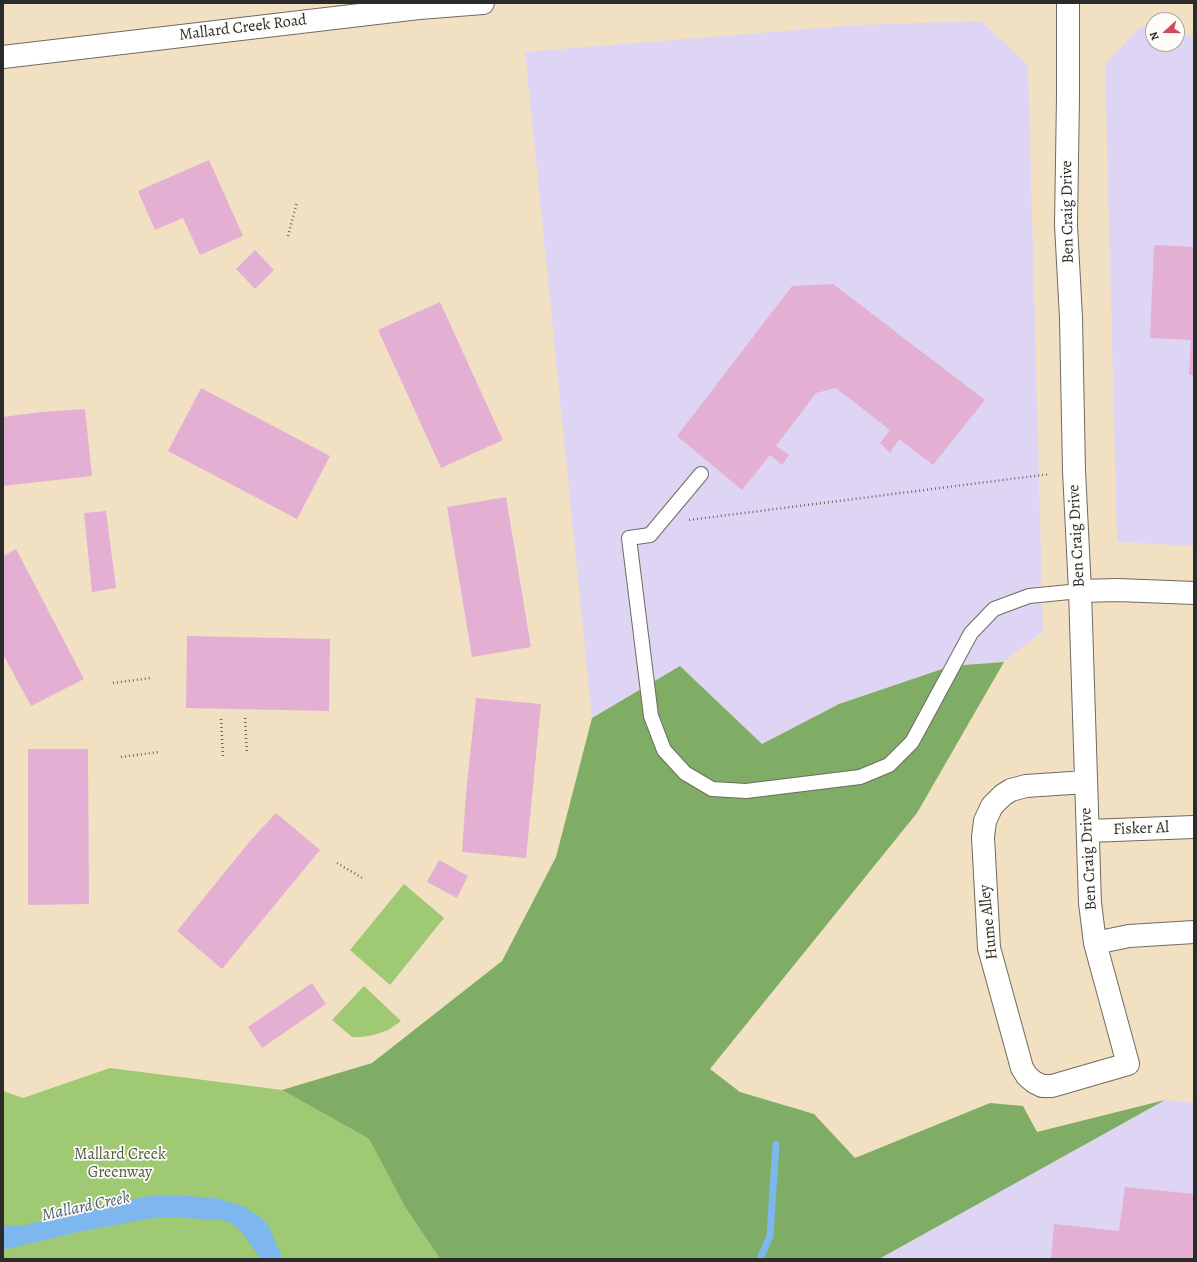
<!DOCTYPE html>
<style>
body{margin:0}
#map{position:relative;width:1197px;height:1262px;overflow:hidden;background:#f2e0c3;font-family:Alegreya,serif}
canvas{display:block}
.frame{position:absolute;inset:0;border:4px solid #2b2b2b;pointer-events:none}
.north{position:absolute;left:1145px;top:12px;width:40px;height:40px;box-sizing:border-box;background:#fdfcf7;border:1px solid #a9a8a5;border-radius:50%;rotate:249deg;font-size:11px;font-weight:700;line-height:16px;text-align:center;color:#2b2b2b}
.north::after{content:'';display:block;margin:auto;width:14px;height:18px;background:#d1495b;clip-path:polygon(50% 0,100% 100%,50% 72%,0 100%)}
</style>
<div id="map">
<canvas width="1197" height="1262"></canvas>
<div class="frame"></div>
<div class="north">N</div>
</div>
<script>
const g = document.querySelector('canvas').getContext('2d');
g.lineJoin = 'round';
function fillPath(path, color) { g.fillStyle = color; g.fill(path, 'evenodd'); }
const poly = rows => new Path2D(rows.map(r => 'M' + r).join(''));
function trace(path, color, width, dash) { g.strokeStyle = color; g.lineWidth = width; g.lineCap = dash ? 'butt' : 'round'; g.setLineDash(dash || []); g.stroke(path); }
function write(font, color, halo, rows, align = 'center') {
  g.font = font + ' Alegreya,serif'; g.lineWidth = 3.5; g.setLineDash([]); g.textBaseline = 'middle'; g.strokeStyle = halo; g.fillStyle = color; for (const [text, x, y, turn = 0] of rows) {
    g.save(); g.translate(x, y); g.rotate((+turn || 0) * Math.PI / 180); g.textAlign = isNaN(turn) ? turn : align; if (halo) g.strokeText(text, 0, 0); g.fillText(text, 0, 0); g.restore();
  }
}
fillPath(poly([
 [981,21,1028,65,1043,631,1004,662,951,666,839,704,762,744,680,666,592,718,525,52,858,25],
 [1140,27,1153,29,1153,44,1177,44,1177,33,1194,36,1194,546,1117,542,1105,64],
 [1165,1100,1194,1103,1194,1259,879,1259]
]), '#ded5f5');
fillPath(poly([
 [404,884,444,918,390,985,350,950],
 [364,986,401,1021,388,1030,374,1035,362,1037,352,1037,332,1020],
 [110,1068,282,1090,369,1139,405,1207,440,1259,3,1259,3,1091,23,1098]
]), '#a0c974');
fillPath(poly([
 [1004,662,917,813,710,1069,740,1092,814,1114,855,1158,990,1103,1023,1106,1037,1132,1165,1100,879,1259,440,1259,405,1207,369,1139,282,1090,372,1063,502,961,556,857,592,718,680,666,762,744,839,704,951,666]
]), '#80ad66');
fillPath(poly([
 [169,1195,216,1198,245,1207,263,1219,269,1227,283,1259,261,1259,241,1231,231,1223,221,1220,163,1217,147,1219,83,1231,3,1250,3,1225,15,1226,26,1225,74,1211,149,1196]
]), '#7db7ee');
trace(poly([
 [760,1259,770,1236,776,1144]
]), '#7db7ee', 7);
fillPath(poly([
 [209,160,243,236,200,255,183,218,155,230,138,191],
 [1154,245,1194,247,1194,375,1189,375,1191,340,1150,338],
 [255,250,274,270,255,289,236,269],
 [833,284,985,400,933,465,899,439,890,453,880,443,890,430,836,388,816,393,776,446,789,455,782,465,770,455,742,490,677,436,792,286],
 [440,302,503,440,441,468,378,330],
 [201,388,330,456,297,519,168,451],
 [85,409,92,476,3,486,3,417,41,412],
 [506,497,531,647,472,657,447,507],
 [106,511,116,588,92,592,84,513],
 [16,549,84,679,31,706,3,654,3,556],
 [187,636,330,639,329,711,186,708],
 [476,698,541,704,526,858,462,852,466,794],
 [28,749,88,749,89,904,28,905],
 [276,813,320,850,222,969,177,931,250,841],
 [439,860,468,876,457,898,427,882],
 [312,983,326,1004,262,1048,248,1027],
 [1125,1187,1194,1194,1194,1259,1051,1259,1054,1224,1119,1231]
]), '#e3b0d3');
const service = poly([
 [701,474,650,535,629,538,651,716,664,750,685,773,712,789,746,791,860,777,889,765,912,742,971,633,994,609,1029,596,1080,591]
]);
const minor = poly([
 [1068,3,1068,97,1066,225,1071,318,1074,471,1080,591,1090,903,1095,943,1128,1064,1052,1086,1042,1086,1034,1082,1027,1076,1022,1068,989,948,983,837,985,821,992,806,1003,795,1011,790,1026,786,1086,782],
 [1080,591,1118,590,1194,593],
 [1088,831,1194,827],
 [1095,943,1129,936,1194,932]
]);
const secondary = poly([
 [3,57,419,8,483,3]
]);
trace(service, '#716a60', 16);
trace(minor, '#716a60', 24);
trace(secondary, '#716a60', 24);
trace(poly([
 [288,236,297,202],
 [689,520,1050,474],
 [113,683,151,678],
 [245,718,247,754],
 [221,719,223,756],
 [121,757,159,752],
 [337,863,364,879]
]), '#716a60', 2.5, [1, 3]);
trace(service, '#fff', 14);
trace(minor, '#fff', 22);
trace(secondary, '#fff', 22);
write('16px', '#2b2b2b', '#fdfcf7', [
 ["Mallard Creek Road",243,28,-7],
 ["Ben Craig Drive",1068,212,-91],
 ["Ben Craig Drive",1077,536,-93],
 ["Fisker Al",1141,829,-2],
 ["Ben Craig Drive",1089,859,-93],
 ["Hume Alley",989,922,-96]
]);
write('16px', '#4e5a41', '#fdfcf7', [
 ["Mallard Creek",120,1155],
 ["Greenway",120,1173]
]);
write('italic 17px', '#485c6f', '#fdfcf7', [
 ["Mallard Creek",86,1207,-12]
]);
</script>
